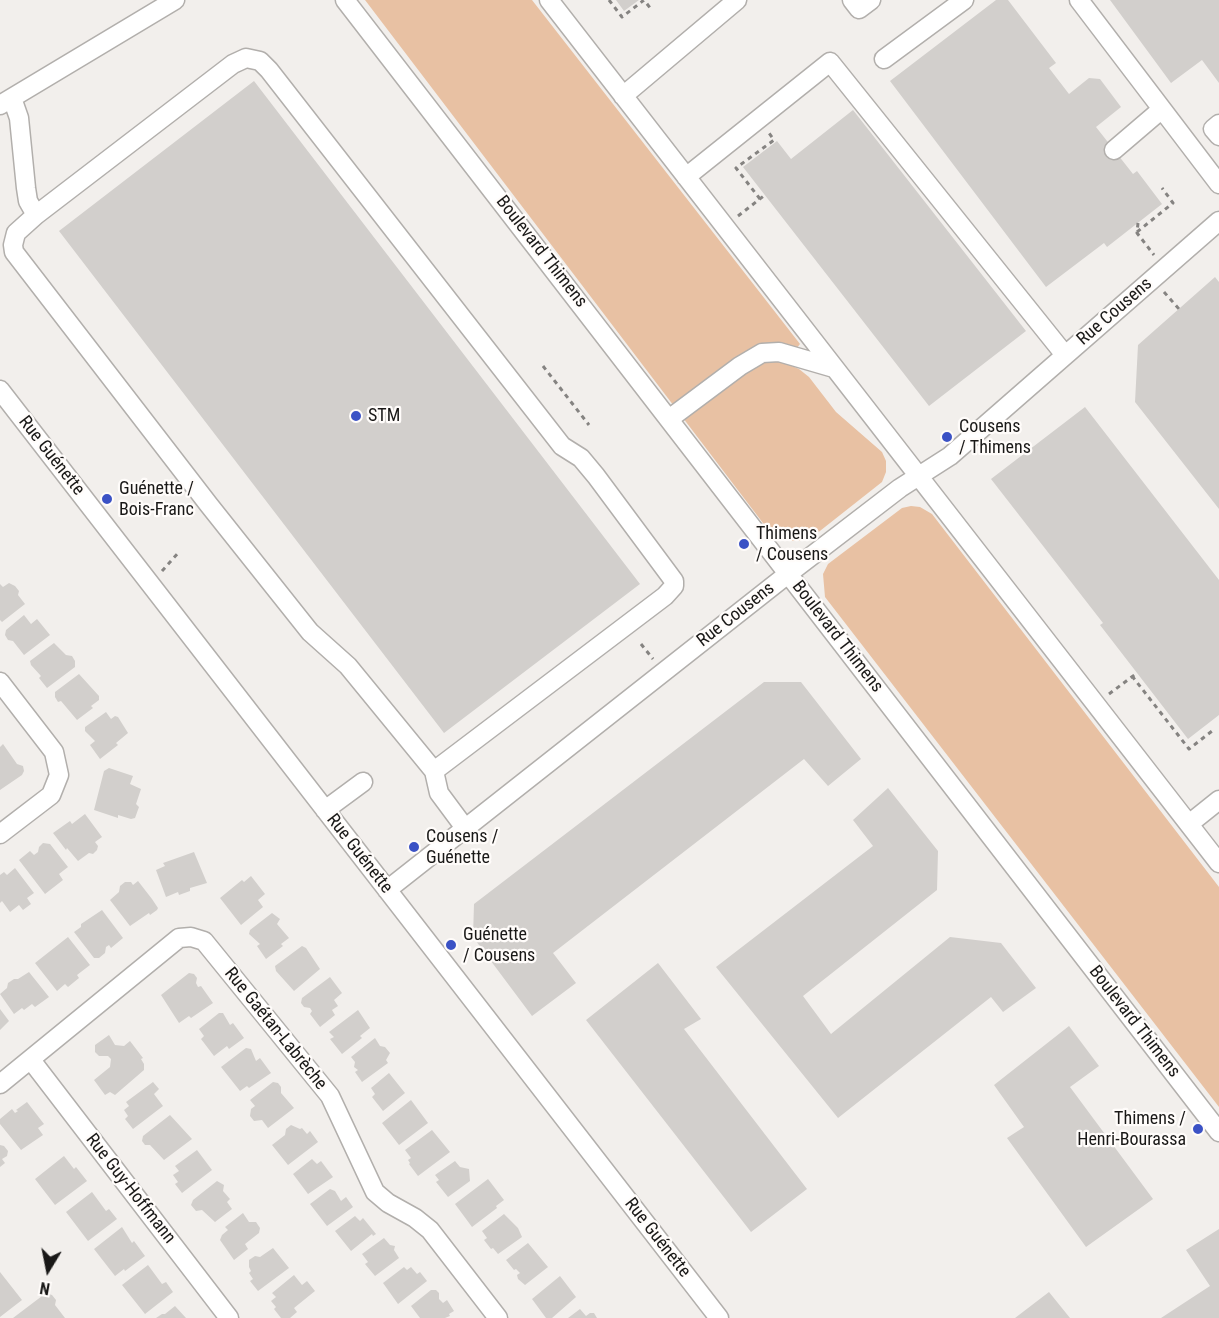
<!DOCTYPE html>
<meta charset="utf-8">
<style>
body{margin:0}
#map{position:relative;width:1219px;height:1318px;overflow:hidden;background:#f2efec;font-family:"Roboto Condensed",sans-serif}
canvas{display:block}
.north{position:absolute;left:18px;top:1240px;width:60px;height:60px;-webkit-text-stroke:4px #fffcfa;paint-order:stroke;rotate:190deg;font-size:16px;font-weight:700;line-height:24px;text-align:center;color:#191817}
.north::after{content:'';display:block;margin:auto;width:21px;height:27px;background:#191817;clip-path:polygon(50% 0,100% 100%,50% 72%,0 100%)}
</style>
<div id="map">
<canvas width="1219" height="1318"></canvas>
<div class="north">N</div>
</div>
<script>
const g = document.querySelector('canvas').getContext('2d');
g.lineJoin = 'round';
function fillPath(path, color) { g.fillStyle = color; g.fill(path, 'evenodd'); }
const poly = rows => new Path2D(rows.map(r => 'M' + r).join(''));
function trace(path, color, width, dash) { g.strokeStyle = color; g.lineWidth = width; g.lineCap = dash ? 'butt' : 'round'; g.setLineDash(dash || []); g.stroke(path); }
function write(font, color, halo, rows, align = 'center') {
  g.font = font + ' "Roboto Condensed",sans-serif'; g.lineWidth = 4.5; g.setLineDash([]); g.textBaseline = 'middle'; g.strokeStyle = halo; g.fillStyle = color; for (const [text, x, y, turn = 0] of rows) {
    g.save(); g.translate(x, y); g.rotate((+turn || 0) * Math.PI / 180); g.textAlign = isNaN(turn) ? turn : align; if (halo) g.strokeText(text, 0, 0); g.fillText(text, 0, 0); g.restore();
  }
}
fillPath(poly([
 [365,0,532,0,800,344,785,363,799,369,809,377,836,412,882,452,886,461,886,472,882,482,811,538,800,541,789,541,778,537,769,531],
 [911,506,920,507,932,514,1219,887,1219,1107,825,597,823,574,828,564,902,508]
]), '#e8c1a3');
fillPath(poly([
 [616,0,639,0,624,11],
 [996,0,1008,0,1056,63,1049,68,1069,94,1089,78,1100,79,1121,107,1096,127,1133,174,1137,171,1162,204,1107,247,1104,243,1046,287,890,81],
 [1110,0,1219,0,1219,83,1202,60,1171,83],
 [254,81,640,584,444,733,59,231],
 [853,110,1026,331,929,406,743,167,777,141,791,159],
 [1215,277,1219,282,1219,509,1135,402,1138,345],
 [1085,407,1219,580,1219,715,1188,739,1100,625,1103,623,991,479],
 [9,583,15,586,19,591,18,595,25,604,2,622,0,620,0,584,3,587],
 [24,615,31,624,37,619,50,635,24,655,13,641,8,640,5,635,6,630],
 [54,643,66,655,72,656,75,661,75,667,47,688,39,678,41,676,31,665,30,661],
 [79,674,99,696,99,700,91,706,93,708,77,720,61,701,58,702,55,697,55,692],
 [764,682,801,682,861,759,828,786,804,759,553,953,576,983,532,1016,473,937,474,904],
 [106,712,111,719,115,716,118,717,128,733,116,743,118,745,100,759,90,745,95,741,85,731,85,727],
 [3,744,17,764,23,766,24,771,22,775,0,790,0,747],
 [109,768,133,776,130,784,141,789,136,804,139,807,135,818,131,819,118,815,118,818,94,810,104,771],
 [888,788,938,851,937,890,803,996,831,1034,950,937,1001,943,1036,988,1003,1012,991,997,838,1118,716,967,873,846,853,820],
 [85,814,102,837,95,842,98,846,97,850,93,854,89,853,78,861,67,848,66,850,53,833,70,821,72,824],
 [43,843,50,844,68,867,59,874,63,880,45,894,19,860,30,851,34,855,38,852,39,847],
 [194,852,207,883,190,888,190,891,179,895,178,892,166,897,156,870,165,866,163,863],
 [15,868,34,893,27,898,31,904,23,910,19,905,10,912,2,901,0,903,0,875,4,872,7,875],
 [251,876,265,894,258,900,263,907,241,925,220,898,242,880,244,882],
 [138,881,152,899,158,908,157,910,150,915,149,913,130,926,110,900,119,892,120,886,125,882,131,882,133,885],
 [102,910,123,938,111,948,109,945,106,947,105,953,99,958,94,958,74,932,81,927,81,924],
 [272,913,280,919,277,924,289,938,281,944,283,946,266,959,257,946,260,944,249,934,250,930],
 [68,937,90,965,77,975,79,978,68,987,65,984,57,991,35,963],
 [302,946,306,948,320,969,294,991,276,971,275,966],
 [658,963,701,1019,684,1029,807,1189,751,1232,586,1020],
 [29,972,49,997,35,1007,32,1004,24,1010,22,1008,14,1014,0,994,7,988,8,983,14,979,18,979],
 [189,973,194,974,197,978,196,983,198,987,201,986,213,1003,191,1018,189,1016,179,1023,161,995],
 [330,977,342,993,334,1000,338,1006,332,1010,335,1015,320,1027,310,1014,312,1011,310,1008,304,1007,301,1003,302,998],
 [0,1009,9,1021,0,1030],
 [358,1010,370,1028,360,1036,362,1038,342,1054,330,1039,334,1037,329,1032],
 [219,1013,223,1013,230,1025,233,1023,244,1038,229,1049,227,1046,214,1056,201,1039,204,1036,199,1029],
 [1069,1026,1099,1066,1070,1087,1153,1199,1086,1247,1007,1138,1024,1127,994,1085],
 [109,1035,115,1045,124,1046,130,1041,143,1058,141,1059,144,1064,144,1070,115,1095,110,1092,105,1095,94,1080,110,1067,111,1059,108,1056,99,1056,95,1052,95,1045],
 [375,1038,380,1046,385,1047,390,1053,386,1060,388,1063,362,1082,355,1072,358,1070,354,1067,355,1062,351,1057],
 [246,1048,251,1049,256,1061,260,1058,271,1073,249,1088,247,1086,240,1091,221,1067],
 [389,1073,405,1093,383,1111,372,1097,375,1094,371,1088],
 [153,1082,159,1089,154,1094,163,1106,133,1129,125,1119,128,1116,124,1110,129,1106,126,1102],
 [273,1082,278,1083,281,1087,281,1093,294,1108,268,1128,262,1120,254,1121,250,1116,251,1109,255,1106,250,1100],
 [411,1100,428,1123,399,1145,382,1123],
 [27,1102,44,1124,38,1128,43,1135,21,1150,0,1124,0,1119,12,1109,15,1113,18,1111,16,1110],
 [170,1115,192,1139,164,1160,150,1145,145,1145,142,1141,143,1136],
 [291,1125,300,1129,302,1128,307,1134,310,1131,318,1142,288,1165,272,1145,285,1135,286,1129],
 [432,1130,450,1152,418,1176,409,1164,410,1163,408,1160,411,1158,405,1150],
 [0,1145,4,1146,8,1151,7,1156,2,1159,5,1163,0,1167],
 [197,1150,212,1170,182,1193,175,1184,178,1182,173,1175,179,1171,175,1166],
 [64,1156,74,1169,76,1167,87,1181,55,1205,35,1179],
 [312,1159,317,1164,321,1161,333,1177,308,1194,293,1174],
 [455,1161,460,1167,469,1169,470,1181,448,1197,436,1182,439,1180,435,1175],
 [488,1179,504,1200,496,1206,497,1208,472,1227,455,1204],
 [217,1181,224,1185,223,1191,230,1199,227,1202,232,1209,215,1222,202,1210,196,1211,191,1205,193,1200],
 [330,1189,335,1191,341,1201,346,1197,353,1207,327,1226,310,1204],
 [92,1192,106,1211,109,1209,117,1219,88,1241,66,1212],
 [243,1213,249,1222,256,1222,260,1228,259,1233,245,1244,248,1249,234,1260,220,1240,222,1235,228,1230,225,1227],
 [504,1214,518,1228,522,1237,498,1254,493,1248,491,1249,484,1240,487,1238,482,1231],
 [355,1216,360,1221,363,1218,376,1234,373,1236,372,1234,351,1251,335,1231],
 [122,1227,132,1243,134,1241,145,1256,125,1271,124,1269,115,1276,94,1249],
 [1219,1229,1219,1318,1161,1318,1210,1286,1186,1250],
 [384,1238,390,1245,395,1246,394,1250,399,1258,375,1276,365,1264,368,1262,362,1254],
 [528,1243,548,1267,525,1285,518,1279,517,1275,520,1273,516,1269,514,1270,506,1260],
 [273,1248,289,1268,258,1291,250,1281,253,1279,249,1273,251,1271,249,1267,249,1260,255,1256,260,1257],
 [148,1265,162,1284,166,1282,173,1292,145,1314,122,1285],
 [404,1267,407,1270,411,1267,417,1274,420,1272,427,1281,398,1304,383,1283],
 [0,1272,22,1300,0,1317],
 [294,1275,302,1285,307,1281,315,1291,294,1308,297,1312,290,1318,281,1318,274,1309,276,1307,271,1301,276,1297,272,1293],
 [560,1276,576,1297,552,1318,546,1318,532,1299],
 [431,1290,436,1290,439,1293,439,1299,443,1303,447,1300,454,1311,449,1314,450,1316,445,1318,420,1318,411,1306],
 [1049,1292,1070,1318,1015,1318],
 [46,1293,52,1295,56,1300,55,1305,65,1318,13,1318],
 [175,1306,186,1318,156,1318,162,1314,165,1314],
 [580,1309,586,1316,590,1313,594,1313,597,1318,568,1318]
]), '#d2cfcc');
const minor = poly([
 [345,0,1219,1132],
 [549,0,1219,863],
 [852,0,859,9,871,0],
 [1079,0,1219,184],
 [884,59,964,0],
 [623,96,737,0],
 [12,98,19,118,26,188,28,201,36,215],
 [0,105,175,0],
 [1219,124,1213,129,1219,136],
 [1114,150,1162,109],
 [686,177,830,62,1065,355],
 [0,390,719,1318],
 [669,419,740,366,762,353,779,352,834,368],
 [0,682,54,752,59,775,51,795,0,834],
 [434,771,665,596,674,586,674,581,596,476,581,458,562,446,269,70,260,61,246,58,233,64,36,215,16,233,13,245,14,252,209,505,310,632,348,666,434,771,439,793,465,828],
 [325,810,363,782],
 [1189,824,1219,800],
 [387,890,788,574,900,488,950,456,1219,221],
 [31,1060,229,1318],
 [0,1084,179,938,191,937,204,941,330,1096,375,1192,388,1203,415,1218,430,1230,498,1318]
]);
trace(minor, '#b2afac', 21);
trace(poly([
 [609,0,622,17,644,0,651,9],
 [760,199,736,168,774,140,769,133],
 [738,216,765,195],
 [1138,223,1137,233,1154,255],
 [1137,232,1173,203,1162,188],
 [1164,292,1179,309],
 [543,366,589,425],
 [162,571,179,552],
 [641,644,653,659],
 [1132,676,1189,749,1212,731],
 [1109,694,1137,673]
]), '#858381', 3, [4.5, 4.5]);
trace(minor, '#fff', 18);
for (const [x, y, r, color] of [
 [356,416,6,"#3b52c5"],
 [947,437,6,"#3b52c5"],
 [107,499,6,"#3b52c5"],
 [744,544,6,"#3b52c5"],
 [414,847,6,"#3b52c5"],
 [451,945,6,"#3b52c5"],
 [1198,1129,6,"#3b52c5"]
]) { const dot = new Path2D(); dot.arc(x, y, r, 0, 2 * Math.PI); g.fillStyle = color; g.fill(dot); trace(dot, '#fffcfa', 2); }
write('18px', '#191817', '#fffcfa', [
 ["Boulevard Thimens",541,252,52],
 ["Rue Cousens",1115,312,-41],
 ["Rue Guénette",51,456,52],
 ["Rue Cousens",736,615,-38],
 ["Boulevard Thimens",837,637,52],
 ["Rue Guénette",359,854,52],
 ["Boulevard Thimens",1134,1022,52],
 ["Rue Gaétan-Labrèche",275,1029,51],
 ["Rue Guy-Hoffmann",130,1189,52],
 ["Rue Guénette",657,1238,52]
]);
write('18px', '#191817', '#fffcfa', [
 ["STM",368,416],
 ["Cousens",959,427],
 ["/ Thimens",959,448],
 ["Guénette /",119,489],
 ["Bois-Franc",119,510],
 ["Thimens",756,534],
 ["/ Cousens",756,555],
 ["Cousens /",426,837],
 ["Guénette",426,858],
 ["Guénette",463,935],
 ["/ Cousens",463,956],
 ["Thimens /",1186,1119,"right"],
 ["Henri-Bourassa",1186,1140,"right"]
], 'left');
</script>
